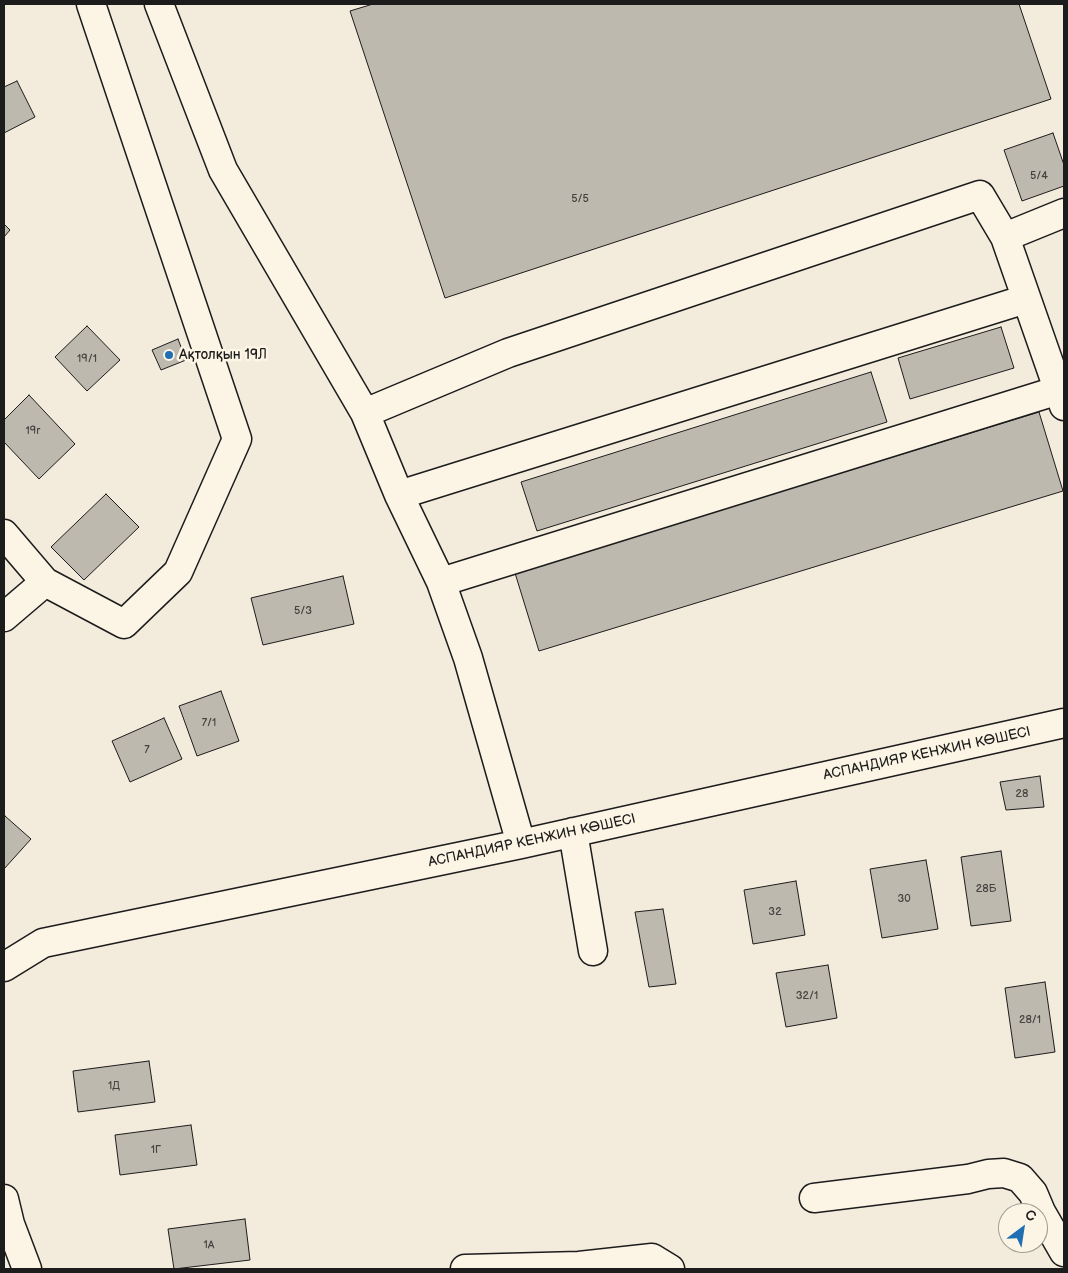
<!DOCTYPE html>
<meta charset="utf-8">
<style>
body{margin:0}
#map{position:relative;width:1068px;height:1273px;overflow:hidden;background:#f3ecdd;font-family:"Balsamiq Sans",sans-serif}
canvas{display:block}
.frame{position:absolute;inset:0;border:5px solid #1c1c1c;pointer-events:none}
.north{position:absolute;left:998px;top:1203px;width:50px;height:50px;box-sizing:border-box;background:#fcf5e5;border:1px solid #a29e95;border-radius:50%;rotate:31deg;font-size:14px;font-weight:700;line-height:20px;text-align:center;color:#1c1c1c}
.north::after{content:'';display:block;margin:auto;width:18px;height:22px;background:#1f6fb2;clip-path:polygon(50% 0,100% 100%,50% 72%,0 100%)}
</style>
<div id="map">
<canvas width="1068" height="1273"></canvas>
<div class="frame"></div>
<div class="north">С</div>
</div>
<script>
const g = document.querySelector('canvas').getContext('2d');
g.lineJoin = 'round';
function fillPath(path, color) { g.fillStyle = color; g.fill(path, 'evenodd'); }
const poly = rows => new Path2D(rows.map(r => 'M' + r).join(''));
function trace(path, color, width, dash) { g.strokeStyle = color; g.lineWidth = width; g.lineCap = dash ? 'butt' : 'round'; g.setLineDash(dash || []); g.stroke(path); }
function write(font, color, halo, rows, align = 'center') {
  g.font = font + ' "Balsamiq Sans",sans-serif'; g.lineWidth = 5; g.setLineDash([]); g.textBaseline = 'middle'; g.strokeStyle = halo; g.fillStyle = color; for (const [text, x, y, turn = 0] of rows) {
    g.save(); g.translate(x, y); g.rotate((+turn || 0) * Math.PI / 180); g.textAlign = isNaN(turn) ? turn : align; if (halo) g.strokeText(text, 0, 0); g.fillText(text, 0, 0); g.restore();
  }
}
const building = poly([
 [373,4,1019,4,1051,99,445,298,350,11,373,4],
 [17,81,35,117,4,133,4,87,17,81],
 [1053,133,1064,165,1064,186,1022,201,1004,150,1053,133],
 [4,224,10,230,4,237,4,224],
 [87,326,120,360,87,391,55,357,87,326],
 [1001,327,1014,368,910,399,898,358,1001,327],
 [178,339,186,360,161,370,152,350,178,339],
 [871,372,887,422,537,531,521,482,871,372],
 [29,395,75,444,39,479,4,442,4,420,29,395],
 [1039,412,1063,491,539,651,515,573,1039,412],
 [106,494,139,527,84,580,51,547,106,494],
 [343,576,354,624,263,645,251,598,343,576],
 [221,691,239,741,197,756,179,706,221,691],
 [164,718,182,759,130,782,112,741,164,718],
 [1040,776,1044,807,1006,810,1000,782,1040,776],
 [5,816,31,839,4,869,4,818,5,816],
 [1001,851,1011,921,971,926,961,857,1001,851],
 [926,860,938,929,882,938,870,869,926,860],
 [796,881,805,935,753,944,744,890,796,881],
 [663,909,676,984,649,987,635,912,663,909],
 [828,965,837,1018,786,1027,776,973,828,965],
 [1045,982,1055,1052,1015,1058,1005,988,1045,982],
 [149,1061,155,1102,78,1112,73,1071,149,1061],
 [191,1125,197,1165,120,1175,115,1135,191,1125],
 [245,1219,250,1260,174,1269,168,1229,245,1219]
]);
fillPath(building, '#beb9ae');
trace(building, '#1c1c1c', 1);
const minor = poly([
 [159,4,223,170,365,413],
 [1005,237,1064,406],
 [399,495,1026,299],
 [4,534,45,582,124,624,178,572,237,439,91,4],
 [441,582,1059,390],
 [4,617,45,582],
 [573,832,593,951],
 [521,844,468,658,441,582,399,495,365,413,508,353,980,195,1005,237,1064,213],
 [4,967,43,943,521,844,1064,723],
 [814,1198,968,1179,988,1174,1004,1173,1020,1178,1033,1193,1041,1212,1064,1252],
 [4,1199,10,1224,27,1269],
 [465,1269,579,1266,652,1258,670,1269]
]);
trace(minor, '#1c1c1c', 31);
trace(minor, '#fcf5e5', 28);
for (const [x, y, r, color] of [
 [169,355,5,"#1f6fb2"]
]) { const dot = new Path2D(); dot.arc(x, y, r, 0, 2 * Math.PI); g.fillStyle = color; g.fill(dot); trace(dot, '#fcf5e5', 2); }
write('11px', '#444340', null, [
 ["5/4",1039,176],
 ["5/5",580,199],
 ["19/1",87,359],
 ["19г",33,431],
 ["5/3",303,611],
 ["7/1",209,723],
 ["7",147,750],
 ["28",1022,794],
 ["28Б",986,889],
 ["30",904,899],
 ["32",775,912],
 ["32/1",807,996],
 ["28/1",1030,1020],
 ["1Д",114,1086],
 ["1Г",156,1150],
 ["1А",209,1245]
]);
write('14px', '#1c1c1c', '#fcf5e5', [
 ["Ақтолқын 19Л",179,355]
], 'left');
write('14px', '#1c1c1c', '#fcf5e5', [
 ["АСПАНДИЯР КЕНЖИН КӨШЕСІ",927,754,-12],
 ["АСПАНДИЯР КЕНЖИН КӨШЕСІ",532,841,-12]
]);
</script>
